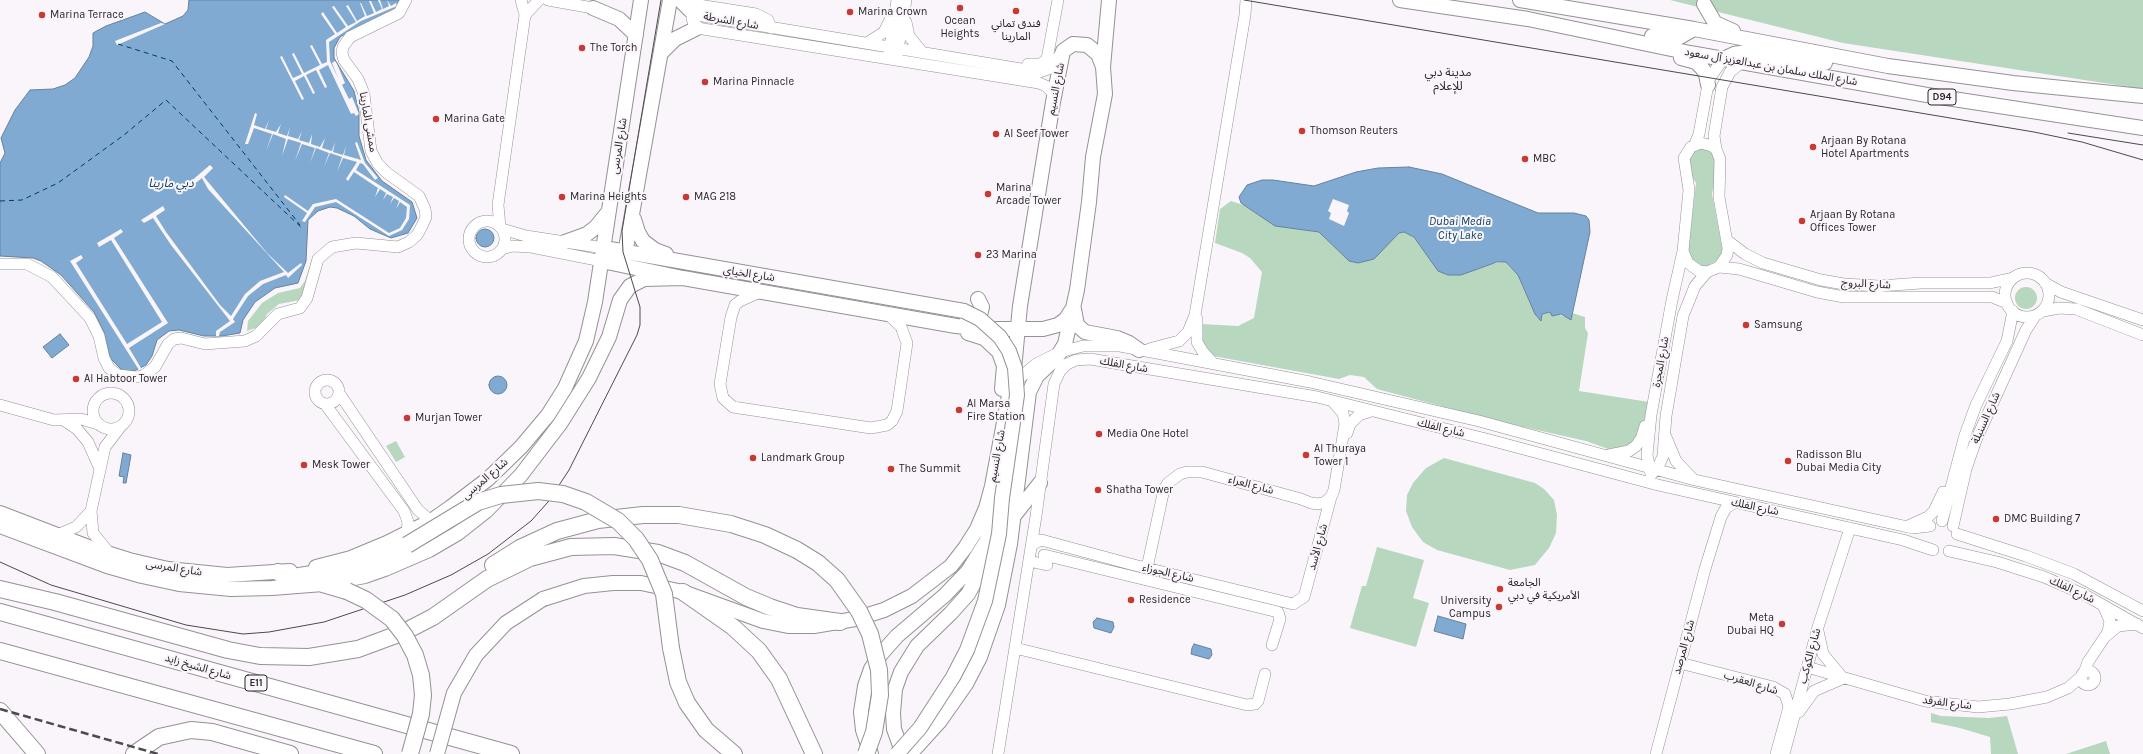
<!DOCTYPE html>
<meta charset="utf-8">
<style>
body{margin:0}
canvas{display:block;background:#faf5fa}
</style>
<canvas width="2143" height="754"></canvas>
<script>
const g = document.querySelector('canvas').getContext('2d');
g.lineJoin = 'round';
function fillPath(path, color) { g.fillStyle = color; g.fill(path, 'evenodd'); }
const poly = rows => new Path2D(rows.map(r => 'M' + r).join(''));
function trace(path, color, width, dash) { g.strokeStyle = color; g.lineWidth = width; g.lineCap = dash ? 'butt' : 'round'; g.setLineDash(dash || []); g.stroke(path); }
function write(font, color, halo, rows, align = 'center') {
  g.font = font + ' Karla,"Noto Sans Arabic",sans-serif'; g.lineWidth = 4; g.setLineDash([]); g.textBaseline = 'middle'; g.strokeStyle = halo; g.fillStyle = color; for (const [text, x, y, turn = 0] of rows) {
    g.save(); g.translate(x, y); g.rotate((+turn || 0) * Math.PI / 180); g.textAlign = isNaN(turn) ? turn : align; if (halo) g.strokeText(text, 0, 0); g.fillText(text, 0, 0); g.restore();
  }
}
fillPath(poly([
 [1670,0,2143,0,2143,89,1843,43],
 [1701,146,1712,152,1715,157,1716,173,1712,194,1722,248,1722,255,1718,260,1705,267,1697,265,1688,254,1696,183,1692,177,1689,156],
 [1231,201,1246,206,1275,226,1319,232,1349,261,1359,263,1393,239,1399,233,1404,232,1414,237,1438,271,1506,262,1518,275,1535,314,1541,321,1542,314,1551,312,1571,319,1572,313,1585,317,1585,328,1588,333,1579,391,1649,402,1641,432,1629,445,1611,450,1586,441,1497,421,1377,389,1364,377,1350,375,1339,379,1213,356,1200,340,1202,324,1238,326,1254,318,1262,272,1250,258,1242,253,1215,243,1220,209],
 [311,262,313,262,305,293,300,300,279,304,267,314,263,323,258,327,247,331,248,321,262,303,278,293,300,288,305,281],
 '2015 298a11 11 0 1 1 22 0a11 11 0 1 1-22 0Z',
 [396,441,405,457,396,462,386,446],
 [1444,458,1535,483,1544,489,1554,500,1557,515,1556,533,1549,548,1535,565,1510,570,1437,550,1423,542,1412,527,1406,511,1407,495,1413,483,1426,468],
 [1377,547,1424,560,1413,598,1429,603,1416,647,1350,628,1362,586,1366,586],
 [1931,713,1941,716,1989,718,2007,716,2018,754,1991,754,1990,737,1960,728,1931,722],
 [2106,741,2110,754,2066,754]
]), '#b7d7be');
const water = poly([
 [189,0,401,0,396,10,387,17,347,33,340,37,334,48,334,58,354,91,359,112,359,136,366,160,382,181,412,202,417,218,408,233,391,238,370,229,354,216,337,208,330,207,318,211,308,220,306,261,298,283,275,288,255,302,243,320,240,333,222,336,204,336,179,330,169,331,157,340,152,356,146,365,134,371,123,371,110,358,104,332,94,312,61,275,41,261,33,258,0,256,0,163,5,153,1,138,15,110,30,90,53,89,65,85,75,78,89,57,93,46,93,33,106,26,145,12,165,24,183,16,188,10,189,0],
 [1409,167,1442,174,1538,213,1574,213,1586,216,1589,220,1590,232,1571,320,1561,314,1552,316,1550,312,1542,314,1541,321,1535,314,1518,275,1506,262,1497,262,1461,275,1448,275,1438,271,1414,237,1404,232,1399,233,1374,259,1358,263,1349,261,1319,232,1275,226,1241,203,1239,197,1247,185,1262,180,1273,180,1314,186,1356,172,1378,168,1409,167],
 '476 238a9 9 0 1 1 18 0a9 9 0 1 1-18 0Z',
 [60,334,69,345,52,358,43,347,60,334],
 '489 385a9 9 0 1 1 18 0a9 9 0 1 1-18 0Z',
 [123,453,131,455,126,483,123,483,124,477,119,476,123,453],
 [1438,616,1466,624,1463,639,1434,631,1438,616],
 [1097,618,1113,622,1114,627,1111,633,1094,628,1093,622,1097,618],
 [1194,644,1211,649,1212,655,1209,659,1191,654,1192,648,1194,644]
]);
fillPath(water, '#80aad1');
trace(water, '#65829e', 1);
fillPath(poly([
 [378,0,380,0,383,9,389,6,387,0,391,6,396,3,397,6,361,21,329,42,330,61,338,78,332,63,335,61,337,64,345,83,342,85,349,99,352,97,359,114,356,116,354,113,351,114,328,65,319,70,327,87,325,88,316,70,306,75,315,93,313,94,304,76,295,81,304,99,302,100,280,57,282,56,293,78,302,74,292,54,294,53,304,73,320,65,310,46,312,45,322,64,327,62,326,40,335,34,321,14,323,12,337,33,346,27,332,7,334,6,348,26,356,22,346,6,348,5,357,21,365,16,360,3,361,3,367,16,374,13,369,1,371,1,376,12,382,9],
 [161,23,165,24,117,45,115,41],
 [255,113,257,114,254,125,265,129,269,120,266,129,276,132,281,124,278,133,287,136,290,127,288,136,298,139,302,131,299,140,309,143,312,134,311,144,320,147,325,138,322,148,332,151,335,142,333,152,343,155,346,146,344,155,361,160,355,143,357,142,365,163,378,178,375,180,363,164,360,163,356,170,410,205,409,219,402,230,389,236,336,202,315,207,305,222,302,221,307,213,284,197,285,195,308,211,313,204,336,199,389,233,400,228,406,218,407,207,400,202,396,209,399,201,394,198,390,204,393,197,387,194,383,200,386,193,380,189,375,197,378,188,354,172,348,181,346,179,357,162,343,158,337,172,342,157,330,153,324,167,329,153,316,148,310,163,315,148,302,144,295,161,301,143,288,139,282,156,286,139,273,134,266,151,272,134,254,128,248,144,245,144],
 [210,165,213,168,204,177,267,253,288,273,301,263,302,265,288,278,286,275,263,284,248,296,233,319,235,322,220,332,219,336,216,336,216,331,230,321,171,245,153,218,144,223,141,220,163,206,165,210,156,216,166,232,220,305,231,316,245,294,260,281,284,272,208,189,202,178,193,185,190,182],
 [1333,199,1349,205,1347,211,1349,213,1344,226,1329,219,1331,213,1328,211],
 [121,229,123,232,114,238,168,323,129,348,141,368,139,370,70,261,81,255,83,258,76,263,127,344,162,322,111,240,99,247,97,243]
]), '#faf5fa');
trace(poly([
 [118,44,172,61,300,225],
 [0,201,22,200,58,183,124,135,166,100,303,229]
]), '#05395e', 1, [5, 4]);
const minor = poly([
 [548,0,593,8],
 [690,0,699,5,756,14,768,20,771,28],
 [525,15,539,0],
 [906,22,909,36,922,52],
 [867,43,884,32,891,18],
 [889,54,897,0],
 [897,55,906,0],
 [1028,64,1041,64,1047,59,1058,0],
 [1054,94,1046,86,1039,83,697,28,694,25,692,18,697,15,1039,72,1051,68,1061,53],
 [1701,143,1712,146,1716,149,1720,159,1719,197,1728,248,1727,255,1719,267,1707,272,1699,271,1688,263,1683,251,1689,190,1684,158,1691,147,1701,143],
 [1695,144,1699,134,1709,79,1723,59],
 [1716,149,1714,136,1722,87,1730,72,1742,62],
 '469 239a18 18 0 1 1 36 0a18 18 0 1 1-36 0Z',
 [500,227,498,205,525,15,521,0],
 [502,229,526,236,604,248],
 [1728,241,1745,254,1763,263,1821,280,1844,284,1879,286,1921,283,1990,283,2013,278],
 [502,249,512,246,531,247,602,261],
 [0,264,27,264,52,277,90,318,99,336,104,358,109,368,118,375,136,377,143,376,155,367,168,344,174,339,181,338,205,344,245,341,256,336,278,314,300,308,307,298,318,259,332,247,356,243,398,247,409,242,417,235,422,226,426,217,425,209,419,196,387,173,378,164,371,151,364,94,358,79,344,60,342,53,343,47,350,37,399,13,406,0],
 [1719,267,1739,269,1817,292,1844,297,1992,297,2007,303],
 '2005 295a22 22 0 1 1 44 0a22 22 0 1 1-44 0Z',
 [2045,283,2061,292,2143,320],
 [760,292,740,301,735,305,731,317,720,384,723,398,733,407,871,428,887,425,892,421,897,411,907,343,901,327,888,314],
 [2043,311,2059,308,2076,309,2143,335],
 [1197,319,1197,342,1203,352,1213,363],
 [1149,349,1179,341,1188,332,1195,315,1245,15,1246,0],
 '315 392a12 12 0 1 1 24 0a12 12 0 1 1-24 0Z',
 [1013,384,1036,364,1060,352,1083,346,1120,346,1310,382,1479,421,1695,480,1899,525,1913,528,1930,526],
 '93 411a18 18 0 1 1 36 0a18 18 0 1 1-36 0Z',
 [339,393,418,510,431,521],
 [325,404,404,511,408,522,407,533],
 [0,405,54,420,81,419,98,424],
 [65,421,77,429,88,442,100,469],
 [1347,433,1350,424,1359,415,1371,411],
 [1666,437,1676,461,1693,479],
 [1609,455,1629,451,1636,446,1641,439,1645,426],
 [1651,474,1647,455,1651,415,1672,300,1683,251],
 [1651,475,1658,467,1663,456,1666,416,1683,316,1695,286,1707,272],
 [1942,521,1965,435,1976,405,2007,341,2013,311],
 [1908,526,1928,517,1934,511,1943,492],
 [1953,526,1966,469,1976,440,2026,330,2035,316],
 [1957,534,2026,556,2074,574,2143,611],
 [57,535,76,527,91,511],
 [1032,545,1040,540,1045,541,1134,565,1293,604,1304,597,1331,497],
 [1949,551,1997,562,2044,577,2085,595,2143,628],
 [110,554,93,533,91,511,105,447,121,426],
 [1044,555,1278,612,1280,619,1272,645],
 [1029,561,1047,565],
 [1147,568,1164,489,1168,483,1180,474,1187,472,1202,472,1301,499,1311,503,1318,504,1325,502,1331,497,1334,490,1345,424,1343,413,1333,402],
 [1818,631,1823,654,1842,677],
 [2106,636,2118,626,2137,624],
 [1015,648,1247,705,1255,704,1258,701,1265,674],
 [1680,663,1773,687,1785,694,1789,707,1776,754],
 [1807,667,1925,701,1978,707,2010,704,2047,697,2068,688,2082,676],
 '2081 678a7 7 0 1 1 14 0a7 7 0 1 1-14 0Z',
 [2084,673,2088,662,2108,632,2110,621,2103,605],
 [1799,712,1814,691,1844,678],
 [998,754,1036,516,1054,384,1060,371,1067,364,1076,360,1090,359,1317,397,1486,439,1658,485,1903,540,1933,550],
 [1656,754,1705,569,1721,517,1726,508,1734,503],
 [1784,754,1818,627,1850,528]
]);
const major = poly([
 [680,0,690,10,697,15],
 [1400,0,1528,19,1690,53,1927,95,2143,128],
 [1520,0,1694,29,1888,66,2013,83,2143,96],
 [1704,4,1715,23,1733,31],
 [593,8,619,19,636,35],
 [1652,36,1668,39,1678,38,1694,29],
 [661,53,675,39,697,28],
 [1681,58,1696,62,1702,68,1706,74,1708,85],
 [1723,59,1734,54,1747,52,1825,63],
 [634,219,638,232,643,241,655,250,666,254],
 [562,243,587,234,596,227,609,211],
 [604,248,764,276],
 [602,261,683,278,956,326,985,329,1043,329,1058,325,1066,319,1071,311],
 [623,265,670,0],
 [1074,309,1077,325,1085,332,1117,338,1129,343,1139,350],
 [967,319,973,319,980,315,982,307,978,299],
 [968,333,984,338,999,352,1004,366,1002,389],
 [0,513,91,548,129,560,168,569,227,575,290,571],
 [1013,517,1040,483],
 [0,526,107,566,142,576,179,584,231,589,272,588,323,584,365,576,385,569,429,550,458,533,486,511,521,475,560,424,589,378,609,337,620,300,630,286,644,279,683,278],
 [316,567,351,558,387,543,431,521,451,507,488,479,521,447,548,415,565,388,586,341,595,302,641,0],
 [543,599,584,586,613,583,641,583,683,592,763,621,788,626,814,626,855,619,884,610,912,596,951,566,965,548,977,529,986,508,992,486,1014,369,1020,306,1053,102,1063,51,1073,44,1087,45,1098,54,1103,67],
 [871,754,863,730,861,712,865,686,871,669,881,654,897,636,945,595,968,571,986,542,999,509],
 [903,754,894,729,893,713,895,689,901,672,917,646,951,613,968,594,994,547],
 [910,754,940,721,966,684,980,657,998,605,1010,544,1029,392,1037,376,1057,357,1065,344,1077,290,1089,202,1093,157,1105,94,1103,67,1109,0]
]);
const highway = poly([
 [493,565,520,548,557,531,598,520,643,515,679,515,731,524,765,535,797,550],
 [278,572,285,577,293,577,344,569,372,561,407,545],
 [323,584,347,591],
 [0,589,55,602,228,650,260,656,309,657,358,649,404,632,433,617,487,579,530,558,571,547,614,546,658,553,685,563,746,597,770,607,797,616,840,622],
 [683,592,733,627,759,651,779,679,814,754],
 [0,612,511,754],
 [671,648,678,682,687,703,706,730,734,754],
 [0,651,374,754],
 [0,711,37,754],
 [134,754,159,737,191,730,212,732,290,754]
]);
trace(minor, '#959195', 12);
trace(major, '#959195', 16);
trace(highway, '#959195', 18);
trace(minor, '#fff', 11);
trace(major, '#fff', 14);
trace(highway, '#fff', 16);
trace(poly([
 [1244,0,2034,132,2082,142,2143,160],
 [2068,133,2143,145],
 [0,562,51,585,186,625,243,634,269,632,324,622,405,595,451,575,488,554,531,521,548,502,569,470,637,335,640,325,640,307,623,252,622,231,661,0]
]), '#4c4a4c', 1);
trace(poly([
 [0,709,158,754]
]), '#4c4a4c', 2.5, [8, 4]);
const majorBridge = poly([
 [764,276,964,311,980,319,1000,337,1009,351,1015,368,1017,395,1002,498,999,534,985,601,967,650,953,677,920,728,897,754],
 [437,754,454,693,476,655,506,623,543,599]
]);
const highwayBridge = poly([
 [407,545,478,502,501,495,538,491,563,494,586,502,618,521,636,539,650,560,664,594,671,648],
 [797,550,818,563,837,580,859,611,870,634,879,670,880,695,874,732,866,754],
 [347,591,366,600,392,619,405,636,415,655,421,675,423,695,421,714,410,754]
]);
trace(majorBridge, '#959195', 16, []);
trace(highwayBridge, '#959195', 18, []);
trace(majorBridge, '#fff', 14);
trace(highwayBridge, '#fff', 16);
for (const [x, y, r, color] of [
 [960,8,4,"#c73934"],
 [1016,11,4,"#c73934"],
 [850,12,4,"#c73934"],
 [42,15,4,"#c73934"],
 [582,48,4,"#c73934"],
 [705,82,4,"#c73934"],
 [436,119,4,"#c73934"],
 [1302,131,4,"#c73934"],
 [996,134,4,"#c73934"],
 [1813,147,4,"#c73934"],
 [1525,159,4,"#c73934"],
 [988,194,4,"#c73934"],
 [562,197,4,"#c73934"],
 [686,197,4,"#c73934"],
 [1802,221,4,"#c73934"],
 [978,255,4,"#c73934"],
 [1746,325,4,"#c73934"],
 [76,379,4,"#c73934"],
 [959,410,4,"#c73934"],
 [407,418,4,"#c73934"],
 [1099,434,4,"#c73934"],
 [1306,455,4,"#c73934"],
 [753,458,4,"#c73934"],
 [1788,461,4,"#c73934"],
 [304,465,4,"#c73934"],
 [891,469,4,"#c73934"],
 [1098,490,4,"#c73934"],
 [1996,519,4,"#c73934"],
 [1500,589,4,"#c73934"],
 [1131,600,4,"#c73934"],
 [1499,607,4,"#c73934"],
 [1782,624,4,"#c73934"]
]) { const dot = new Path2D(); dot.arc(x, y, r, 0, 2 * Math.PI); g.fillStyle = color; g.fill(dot); trace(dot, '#faf5fa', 1.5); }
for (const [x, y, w] of [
 [1942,97,28],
 [256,683,22]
]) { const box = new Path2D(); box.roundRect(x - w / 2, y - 8, w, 16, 3); g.fillStyle = '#faf5fa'; g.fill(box); trace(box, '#272527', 1); }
write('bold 10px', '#272527', null, [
 ["D94",1942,97],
 ["E11",256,683]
]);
write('11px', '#272527', '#faf5fa', [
 ["Marina Crown",858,12],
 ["Marina Terrace",50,15],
 ["Ocean",960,21,"center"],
 ["Heights",960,34,"center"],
 ["فندق تماني",1016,24,"center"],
 ["المارينا",1016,37,"center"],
 ["The Torch",590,48],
 ["Marina Pinnacle",713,82],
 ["Marina Gate",444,119],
 ["Thomson Reuters",1310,131],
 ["Al Seef Tower",1004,134],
 ["Arjaan By Rotana",1821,141],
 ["Hotel Apartments",1821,154],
 ["MBC",1533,159],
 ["Marina",996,188],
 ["Arcade Tower",996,201],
 ["Marina Heights",570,197],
 ["MAG 218",694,197],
 ["Arjaan By Rotana",1810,215],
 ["Offices Tower",1810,228],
 ["23 Marina",986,255],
 ["Samsung",1754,325],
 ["Al Habtoor Tower",84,379],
 ["Al Marsa",967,404],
 ["Fire Station",967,417],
 ["Murjan Tower",415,418],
 ["Media One Hotel",1107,434],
 ["Al Thuraya",1314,449],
 ["Tower 1",1314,462],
 ["Radisson Blu",1796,455],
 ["Dubai Media City",1796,468],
 ["Landmark Group",761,458],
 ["Mesk Tower",312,465],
 ["The Summit",899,469],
 ["Shatha Tower",1106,490],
 ["DMC Building 7",2004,519],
 ["الجامعة",1508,583],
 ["الأمريكية في دبي",1508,596],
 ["Residence",1139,600],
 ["University",1491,601,"right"],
 ["Campus",1491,614,"right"],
 ["Meta",1774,618,"right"],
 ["Dubai HQ",1774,631,"right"]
], 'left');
write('11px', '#272527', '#faf5fa', [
 ["شارع الشرطة",731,21,10],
 ["شارع الملك سلمان بن عبدالعزيز آل سعود",1771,67,10],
 ["شارع النسيم",1056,89,-79],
 ["ممشى المارينا",368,122,80],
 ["شارع المرسى",619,146,-81],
 ["شارع الخياي",749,274,9],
 ["شارع البروج",1866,284,3],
 ["شارع المجرة",1661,362,-80],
 ["شارع الفلك",1124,365,10],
 ["شارع السنبلة",1986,418,-66],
 ["شارع الفلك",1441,428,14],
 ["شارع النسيم",997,456,-80],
 ["شارع المرسى",485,479,-41],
 ["شارع العراء",1251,485,15],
 ["شارع الفلك",1755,507,12],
 ["شارع الأسد",1318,547,-75],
 ["شارع المرسى",174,568,9],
 ["شارع الجوزاء",1168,573,13],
 ["شارع الفلك",2072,590,25],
 ["شارع المرصد",1684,647,-75],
 ["شارع الكوكب",1810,656,-75],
 ["شارع الشيخ زايد",198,667,16],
 ["شارع العقرب",1751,683,17],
 ["شارع الفرقد",1947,703,7]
]);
write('12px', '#272527', '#faf5fa', [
 ["مدينة دبي",1448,73],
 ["للإعلام",1448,87]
]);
write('italic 12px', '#05395e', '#faf5fa', [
 ["دبي مارينا",171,184],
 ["Dubai Media",1460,222],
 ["City Lake",1460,236]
]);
</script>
